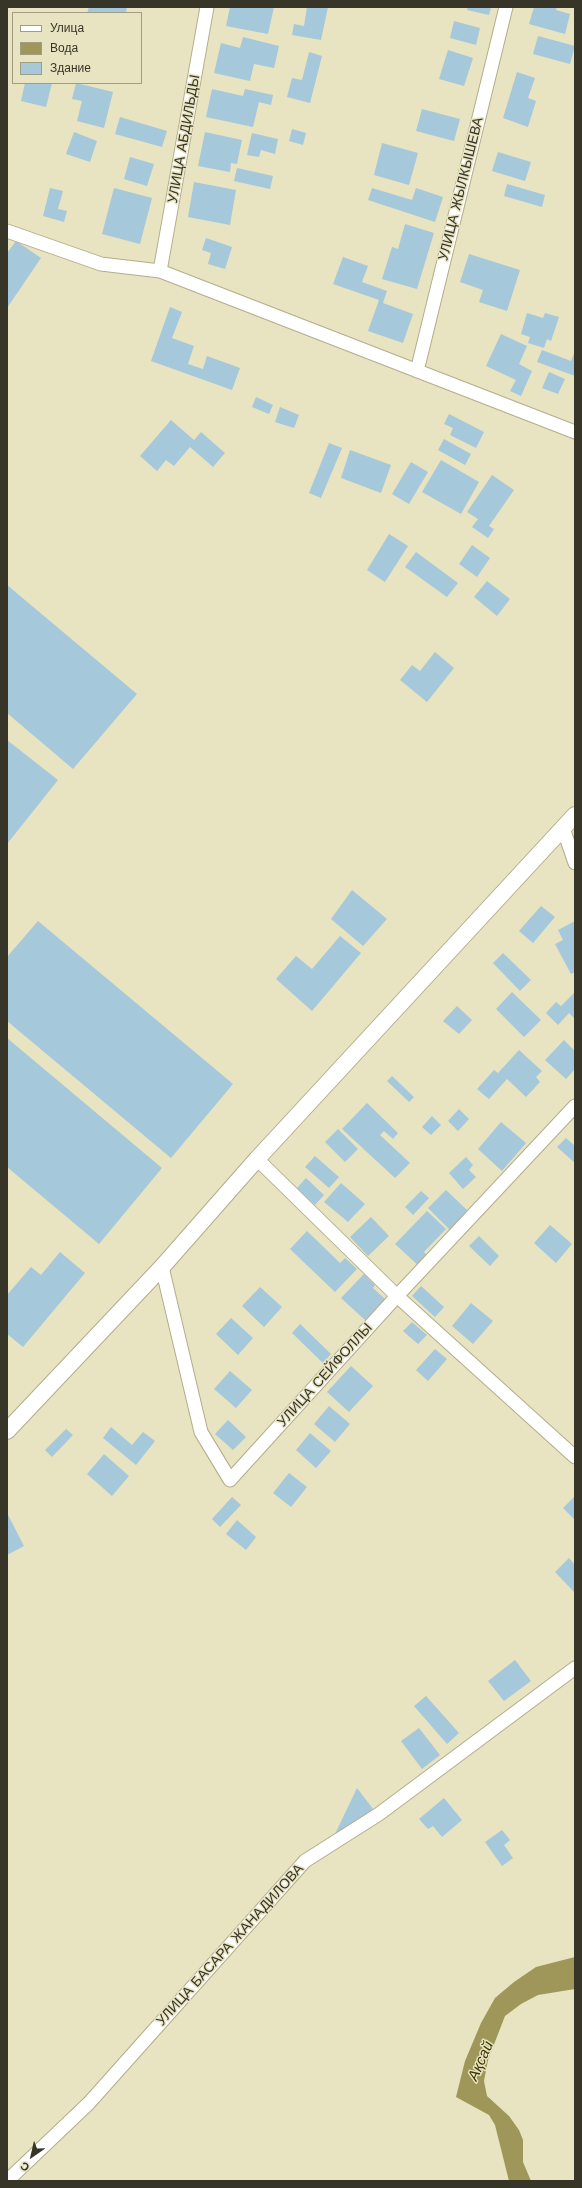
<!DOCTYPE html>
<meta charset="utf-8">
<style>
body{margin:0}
#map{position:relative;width:582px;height:2188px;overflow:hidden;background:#e8e3c1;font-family:"Work Sans",sans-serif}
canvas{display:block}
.frame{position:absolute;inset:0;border:8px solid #373528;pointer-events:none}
.legend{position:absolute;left:12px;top:12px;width:130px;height:72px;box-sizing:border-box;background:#e8e3c1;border:1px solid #a19d84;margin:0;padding:5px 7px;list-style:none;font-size:12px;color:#373528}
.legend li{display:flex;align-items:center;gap:8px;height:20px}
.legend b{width:20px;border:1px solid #a19d84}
.north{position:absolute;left:12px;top:2136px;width:40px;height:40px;-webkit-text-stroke:3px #e8e3c1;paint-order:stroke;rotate:214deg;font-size:11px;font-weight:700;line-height:16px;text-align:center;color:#373528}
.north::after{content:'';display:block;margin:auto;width:14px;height:18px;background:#373528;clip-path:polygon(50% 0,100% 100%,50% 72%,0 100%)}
</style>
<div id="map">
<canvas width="582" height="2188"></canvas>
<div class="frame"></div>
<ul class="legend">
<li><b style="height:5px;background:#fff"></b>Улица</li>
<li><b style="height:11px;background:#9f965a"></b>Вода</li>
<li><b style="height:11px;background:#a5c8db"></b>Здание</li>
</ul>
<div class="north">С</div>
</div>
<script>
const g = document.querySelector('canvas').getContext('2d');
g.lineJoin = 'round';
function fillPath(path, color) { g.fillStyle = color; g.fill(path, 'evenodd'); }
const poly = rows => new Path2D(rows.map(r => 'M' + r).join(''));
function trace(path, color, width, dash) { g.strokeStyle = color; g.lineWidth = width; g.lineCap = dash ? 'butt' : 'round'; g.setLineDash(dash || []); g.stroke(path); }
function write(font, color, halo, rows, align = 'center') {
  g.font = font + ' "Work Sans",sans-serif'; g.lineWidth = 3; g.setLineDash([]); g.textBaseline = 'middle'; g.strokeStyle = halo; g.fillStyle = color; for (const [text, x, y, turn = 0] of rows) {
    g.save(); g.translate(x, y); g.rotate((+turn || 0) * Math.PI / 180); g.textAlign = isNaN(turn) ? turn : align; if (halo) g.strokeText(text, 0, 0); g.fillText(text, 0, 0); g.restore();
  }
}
fillPath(poly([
 [575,1957,575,1989,538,1995,521,2004,505,2016,488,2060,484,2081,487,2096,509,2116,519,2130,523,2140,523,2162,531,2181,509,2181,495,2125,489,2115,456,2097,465,2061,481,2023,495,1998,514,1982,536,1967]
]), '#9f965a');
fillPath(poly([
 [89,7,127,7,126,13,87,13],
 [230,7,274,7,268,34,226,26],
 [307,7,328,7,321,40,292,35,294,24,304,26],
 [468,7,491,7,489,15,467,10],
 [534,7,557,7,556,10,570,14,565,34,529,24],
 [454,21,480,28,476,45,450,38],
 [538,36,575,46,570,64,533,54],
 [243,37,279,46,274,68,254,64,250,81,214,73,221,43,240,48],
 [448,50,473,58,464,86,439,79],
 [309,52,322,56,310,103,287,97,292,78,302,80],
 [517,72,535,78,528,98,536,101,528,127,503,118],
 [25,83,52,83,46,107,21,101],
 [76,83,113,92,104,128,77,121,82,101,72,99],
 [212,89,243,96,245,89,273,95,271,105,259,102,253,127,206,117],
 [422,109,460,119,454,141,416,131],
 [120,117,167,131,162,147,115,134],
 [292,129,306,133,303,145,289,141],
 [74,132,97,141,90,162,66,154],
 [205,132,242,140,237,164,231,163,230,172,198,166],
 [252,133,278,139,275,154,261,150,259,157,247,155],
 [382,143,418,153,409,185,374,175],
 [498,152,531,162,525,181,492,171],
 [130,157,154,164,147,186,124,179],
 [237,168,273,176,270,189,234,181],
 [194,182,236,190,230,225,188,217],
 [507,184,545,195,542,207,504,196],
 [50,188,63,191,58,209,67,211,64,222,43,216],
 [114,188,152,198,140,244,102,234],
 [372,188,412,200,416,188,443,197,435,222,368,200],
 [405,224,434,233,417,289,382,279,392,247,398,249],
 [206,238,232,247,225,269,208,264,211,253,202,250],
 [16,241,41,258,7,308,7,253],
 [469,254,520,270,507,311,479,302,483,290,460,282],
 [343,257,368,266,362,282,387,291,383,303,413,314,403,343,368,331,379,300,333,284],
 [170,307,182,312,172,338,194,346,188,364,203,369,207,356,240,368,232,390,151,361],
 [527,313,543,318,545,313,559,317,551,341,547,339,544,348,528,343,530,337,521,334],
 [501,334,527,346,519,364,532,371,521,396,510,391,516,380,486,366],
 [542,350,571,361,575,351,575,376,537,362],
 [549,372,565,379,558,394,542,388],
 [256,397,273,405,269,414,252,407],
 [280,407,299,415,294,428,275,422],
 [449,414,484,432,476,448,450,435,453,428,444,424],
 [171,420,194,440,201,432,225,453,213,467,190,447,174,466,166,460,157,471,140,456],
 [444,439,471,454,465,465,438,450],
 [329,443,342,448,321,498,309,493],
 [350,450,391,465,381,493,341,478],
 [441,460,479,482,461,514,422,492],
 [411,462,428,472,409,504,392,494],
 [492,475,514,490,489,526,494,529,488,538,472,527,478,519,467,512],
 [389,534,408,546,385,582,367,570],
 [472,545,490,558,477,577,459,564],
 [416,552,458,583,447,597,405,567],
 [487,581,510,599,497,616,474,597],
 [7,585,137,694,73,769,7,713],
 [435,652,454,668,427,702,400,680,412,665,420,671],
 [7,740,58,780,7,844],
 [352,890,387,919,363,946,331,919],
 [541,906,555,917,533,943,519,931],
 [38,921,233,1084,171,1158,7,1021,7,957],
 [575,921,575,972,571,974,555,944,563,940,558,930],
 [340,936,361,953,312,1011,276,979,296,956,312,969],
 [503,953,531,980,520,991,493,963],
 [512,992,541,1020,524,1037,496,1009],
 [575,992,575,1019,569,1013,558,1025,546,1013,556,1002,561,1006],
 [457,1006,472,1020,459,1034,443,1021],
 [7,1038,162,1168,99,1244,7,1167],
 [564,1040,575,1051,575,1069,566,1079,545,1060],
 [519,1050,542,1071,536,1077,540,1082,526,1097,507,1079,489,1099,477,1089,494,1070,498,1073],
 [392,1076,414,1097,409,1102,387,1081],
 [367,1103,398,1133,393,1139,384,1131,380,1135,410,1163,395,1178,342,1129],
 [459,1109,469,1119,458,1131,448,1121],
 [432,1116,441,1125,431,1135,422,1127],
 [501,1122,526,1143,502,1171,478,1149],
 [338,1129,358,1149,345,1162,325,1142],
 [566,1138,575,1146,575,1163,557,1147],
 [315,1156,339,1177,329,1188,305,1167],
 [466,1157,473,1165,469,1170,476,1177,463,1189,449,1173],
 [306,1178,324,1195,315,1205,297,1188],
 [341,1183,365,1204,348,1222,324,1202],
 [446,1190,468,1211,450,1230,428,1208],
 [421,1191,429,1198,413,1215,405,1207],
 [427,1211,446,1229,424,1252,429,1257,420,1267,395,1244],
 [371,1217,389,1236,368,1256,350,1237],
 [550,1225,572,1244,556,1263,534,1243],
 [307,1231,340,1263,345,1258,357,1269,335,1292,290,1249],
 [479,1236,499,1256,490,1266,469,1246],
 [60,1252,85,1273,23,1347,7,1334,7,1295,31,1267,41,1275],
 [364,1274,375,1285,373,1288,385,1299,365,1320,341,1298],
 [421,1286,444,1307,435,1317,412,1296],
 [260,1287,282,1307,264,1327,242,1306],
 [471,1303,493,1321,473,1344,452,1326],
 [231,1318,253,1338,238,1355,216,1334],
 [412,1322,427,1335,418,1344,403,1331],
 [300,1324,331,1354,323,1363,292,1333],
 [435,1349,447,1359,428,1381,416,1370],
 [351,1366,373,1386,349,1412,327,1392],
 [230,1371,252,1390,236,1408,214,1389],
 [329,1406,350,1424,335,1442,314,1424],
 [228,1420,246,1437,233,1450,215,1434],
 [111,1427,132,1445,143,1432,155,1441,136,1465,103,1438],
 [66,1429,73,1435,52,1457,45,1450],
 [310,1433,331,1451,316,1468,296,1450],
 [104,1454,129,1476,112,1496,87,1474],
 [289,1473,307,1487,291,1507,273,1493],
 [575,1496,575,1520,563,1508],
 [232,1497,241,1505,220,1527,212,1519],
 [7,1513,24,1546,7,1555],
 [237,1520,256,1537,246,1550,226,1534],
 [569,1558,575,1565,575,1593,555,1572],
 [515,1660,531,1681,504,1701,488,1681],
 [426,1696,459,1733,447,1744,414,1706],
 [419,1728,440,1755,422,1769,401,1741],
 [357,1788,373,1809,337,1838,335,1834],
 [444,1798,462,1820,442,1837,433,1826,428,1829,419,1819],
 [502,1830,510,1840,504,1845,513,1858,502,1866,485,1842]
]), '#a5c8db');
const minor = poly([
 [7,231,101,264,160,271,575,432],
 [160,271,207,7],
 [417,371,506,7],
 [563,828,575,863],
 [257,1159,397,1296,575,1457],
 [162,1267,201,1432,230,1480,397,1296,575,1106],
 [7,2181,89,2103,305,1861,379,1814,575,1668]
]);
const tertiary = poly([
 [7,1431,162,1267,257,1159,575,815]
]);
trace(minor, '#b2ad8c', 15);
trace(tertiary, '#b2ad8c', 18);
trace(minor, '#fff', 13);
trace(tertiary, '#fff', 16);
write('14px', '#373528', '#e8e3c1', [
 ["УЛИЦА АБДИЛЬДЫ",184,139,-80],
 ["УЛИЦА ЖЫЛКЫШЕВА",461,189,-76],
 ["УЛИЦА СЕЙФОЛЛЫ",325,1375,-48],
 ["УЛИЦА БАСАРА ЖАНАДИЛОВА",230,1945,-48]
]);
write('italic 15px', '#3b3401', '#e8e3c1', [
 ["Ақсай",481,2061,-66]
]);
</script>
